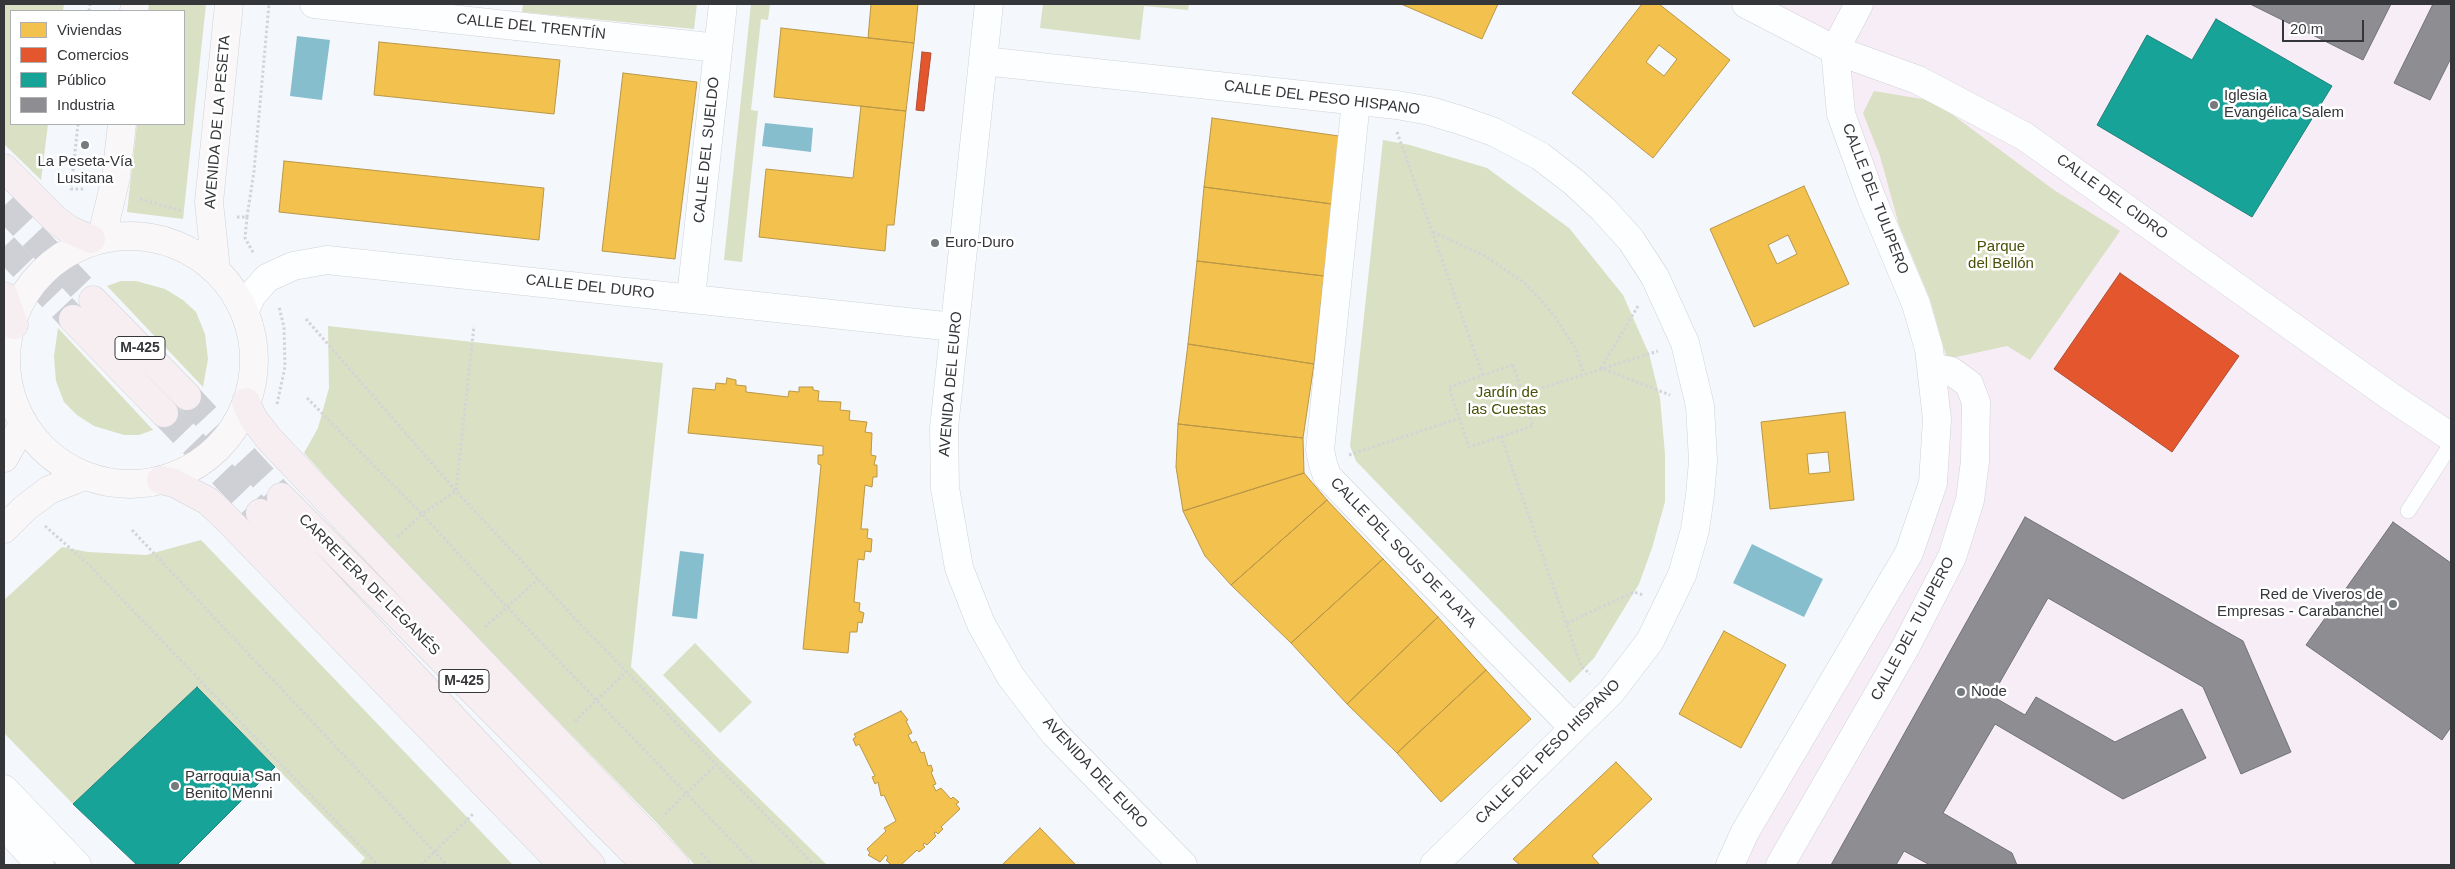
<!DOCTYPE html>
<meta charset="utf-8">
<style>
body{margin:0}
#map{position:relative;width:2455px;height:869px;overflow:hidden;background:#f4f7fc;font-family:Arial,sans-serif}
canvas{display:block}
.frame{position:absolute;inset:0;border:5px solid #343639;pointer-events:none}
.legend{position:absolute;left:10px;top:10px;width:175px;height:115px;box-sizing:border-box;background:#fff;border:1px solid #aeafb0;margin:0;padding:6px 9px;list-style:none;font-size:15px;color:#343639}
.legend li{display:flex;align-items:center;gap:10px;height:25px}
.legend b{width:25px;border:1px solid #aeafb0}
.scale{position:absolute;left:2282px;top:20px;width:82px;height:22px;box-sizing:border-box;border:2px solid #343639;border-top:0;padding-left:6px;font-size:15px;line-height:18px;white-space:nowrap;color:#343639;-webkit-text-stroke:4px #fff;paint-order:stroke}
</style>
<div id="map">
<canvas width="2455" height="869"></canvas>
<div class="frame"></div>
<ul class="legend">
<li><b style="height:14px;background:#f2c14e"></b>Viviendas</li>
<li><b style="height:14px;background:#e4572e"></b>Comercios</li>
<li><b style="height:14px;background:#17a398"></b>Público</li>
<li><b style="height:14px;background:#8d8d92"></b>Industria</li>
</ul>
<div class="scale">20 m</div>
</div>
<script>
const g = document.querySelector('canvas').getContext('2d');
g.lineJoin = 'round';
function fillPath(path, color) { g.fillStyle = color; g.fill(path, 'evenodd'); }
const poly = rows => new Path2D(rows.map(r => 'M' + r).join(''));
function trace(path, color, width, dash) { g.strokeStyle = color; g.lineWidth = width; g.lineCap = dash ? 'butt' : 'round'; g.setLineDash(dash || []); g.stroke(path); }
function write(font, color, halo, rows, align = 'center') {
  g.font = font + ' Arial,sans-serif'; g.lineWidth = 5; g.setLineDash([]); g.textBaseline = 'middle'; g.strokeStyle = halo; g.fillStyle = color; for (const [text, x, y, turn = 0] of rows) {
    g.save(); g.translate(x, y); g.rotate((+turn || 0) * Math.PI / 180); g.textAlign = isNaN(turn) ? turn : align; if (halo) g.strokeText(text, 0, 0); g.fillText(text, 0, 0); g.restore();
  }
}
fillPath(poly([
 [1746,4,2451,4,2451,865,1730,865,1891,584,1937,419,1835,51]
]), '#f7edf6');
fillPath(poly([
 [4,4,64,4,63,11,11,11,11,124,48,124,41,180,4,144],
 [149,4,206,4,183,219,127,212,137,124,184,124,184,11,149,11],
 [523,4,697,4,694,29,522,12],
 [751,4,770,4,768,20,761,19,751,110,758,111,742,262,724,260],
 [1043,4,1189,4,1188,10,1144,6,1140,40,1040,28],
 [1874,91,1934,101,2054,190,2120,231,2030,360,2007,346,1947,359,1930,299,1899,225,1880,156,1863,113],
 [1383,140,1410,145,1487,168,1569,228,1623,295,1649,354,1660,398,1665,454,1665,502,1652,548,1639,584,1594,658,1570,683,1356,461,1350,446],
 [121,281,136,281,165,289,183,300,196,312,205,334,208,359,203,387,107,286],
 [328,326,663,363,631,667,716,756,827,865,695,865,656,822,389,547,304,453,318,428,329,388],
 [58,328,153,430,139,435,124,435,94,426,77,415,64,402,56,381,54,356],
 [201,540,513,865,359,865,365,858,197,687,73,804,4,733,4,600,62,547,88,552,146,555],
 [695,643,752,702,720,733,663,675]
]), '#dae0c4');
fillPath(poly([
 [297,36,330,40,322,100,290,96],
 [765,123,813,128,811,152,762,146],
 [1752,544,1823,579,1804,617,1733,583],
 [680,551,704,554,697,619,672,616]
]), '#87bece');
const homes = poly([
 [871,4,918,4,914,43,868,38,871,4],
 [1401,4,1498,4,1482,39,1401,4],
 [1642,4,1659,4,1730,60,1653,158,1572,93,1642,4],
 [1659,45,1677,59,1664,76,1646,62,1659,45],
 [781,28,914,43,906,111,774,97,781,28],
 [379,42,560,60,554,114,374,95,379,42],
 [623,73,697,82,675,259,602,251,623,73],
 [861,106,906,111,894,225,887,225,885,251,759,237,766,169,853,178,861,106],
 [1212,118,1339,136,1332,204,1204,187,1212,118],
 [284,161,544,188,539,240,279,212,284,161],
 [1804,186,1849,284,1754,327,1710,229,1804,186],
 [1788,235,1797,254,1777,264,1768,245,1788,235],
 [1204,187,1332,204,1324,276,1197,261,1204,187],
 [1197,261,1324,276,1314,364,1188,344,1197,261],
 [1188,344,1314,364,1303,438,1178,424,1188,344],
 [727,378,736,380,736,385,746,386,746,392,788,397,789,391,799,392,799,387,813,387,813,390,819,391,818,401,841,402,840,410,850,411,849,420,867,422,865,432,872,433,871,455,876,456,874,465,877,465,877,477,873,477,872,487,865,485,861,529,868,529,867,538,872,539,871,552,865,551,864,560,858,559,854,602,860,603,859,611,864,613,862,623,858,622,857,632,850,632,848,653,803,649,821,465,818,464,818,455,823,455,823,446,688,433,693,388,715,390,716,383,726,384,727,378],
 [1845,412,1854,500,1770,509,1761,422,1845,412],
 [1828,452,1830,472,1809,474,1807,454,1828,452],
 [1178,424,1303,438,1304,473,1183,511,1176,467,1178,424],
 [1304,473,1327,500,1231,585,1205,556,1183,511,1304,473],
 [1327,500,1383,559,1291,643,1231,585,1327,500],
 [1383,559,1438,617,1347,704,1291,643,1383,559],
 [1438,617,1486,670,1397,753,1347,704,1438,617],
 [1724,631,1786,665,1741,748,1679,714,1724,631],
 [1486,670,1531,719,1441,802,1397,753,1486,670],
 [901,711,908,720,906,721,912,733,908,735,912,743,916,741,921,753,924,752,928,766,931,765,933,771,931,772,936,784,933,785,936,791,941,788,951,799,953,797,959,802,956,804,960,809,941,827,943,829,938,834,936,832,934,833,936,836,927,845,924,843,923,845,925,847,919,852,917,850,901,865,891,865,886,860,888,858,886,855,880,862,868,855,870,853,867,849,886,831,884,828,896,821,884,795,881,796,878,782,875,784,872,777,875,776,859,744,856,746,853,739,856,737,854,734,901,711],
 [1616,762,1652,799,1592,856,1600,865,1520,865,1513,859,1616,762],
 [1040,828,1076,865,1002,865,1040,828]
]);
fillPath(homes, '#f2c14e');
trace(homes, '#b99748', 1);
const shops = poly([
 [922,52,931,53,924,111,916,110,922,52],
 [2120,273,2239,356,2172,452,2054,369,2120,273]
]);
fillPath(shops, '#e4572e');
trace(shops, '#af4d31', 1);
const public = poly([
 [2216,19,2332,86,2252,217,2097,125,2147,35,2192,60,2216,19],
 [197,687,275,767,177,865,137,865,73,804,197,687]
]);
fillPath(public, '#17a398');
trace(public, '#20827c', 1);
const industry = poly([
 [2250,4,2391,4,2363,60,2250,4],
 [2433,4,2451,4,2451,58,2430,100,2394,83,2433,4],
 [2025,517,2243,641,2291,752,2241,774,2203,687,2048,598,1992,696,2025,715,2036,697,2115,742,2182,709,2206,758,2123,799,1995,724,1943,813,2012,853,2017,865,1930,865,1904,851,1896,865,1831,865,2025,517],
 [2393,522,2451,563,2451,727,2442,740,2306,645,2393,522]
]);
fillPath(industry, '#8d8d92');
trace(industry, '#727377', 1);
trace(poly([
 [4,206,93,300],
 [4,247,73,319],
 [187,396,281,497],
 [164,413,260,513]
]), '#ced0d5', 28, [28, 14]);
const lane = poly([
 [2408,511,2451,444]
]);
const street = poly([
 [314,4,718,48],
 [989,4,944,428,945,488,959,568,981,624,1011,677,1054,733,1183,865],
 [1746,4,1835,50,1918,80,2024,136,2394,399,2451,437],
 [983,61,1397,105,1430,111,1463,121,1494,132,1540,156,1575,183,1603,209,1631,240,1655,277,1685,343,1700,406,1703,461,1700,495,1695,530,1682,575,1650,641,1611,692,1434,865],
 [1356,101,1320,450,1323,464,1327,476,1574,728],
 [691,297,723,4],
 [245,310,252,295,267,278,293,266,327,260,954,327],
 [4,789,77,865],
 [4,825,40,865],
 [1730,865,1745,832,1909,553,1933,483,1937,419,1929,349,1916,304,1871,197,1841,114,1835,50,1859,4],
 [1780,865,1905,648,1952,557,1970,500,1975,461,1976,402,1969,384,1951,371,1931,367]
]);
const secondary = poly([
 [134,11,135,4],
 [102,236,116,177,122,124],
 '6 360a124 124 0 1 1 248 0a124 124 0 1 1-248 0Z',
 [216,270,209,202,229,4],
 [4,458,21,428],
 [4,529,25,508,49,490,82,477]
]);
const primary = poly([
 [4,168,56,220,70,230,91,239],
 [4,296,14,325],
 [93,300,187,396],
 [73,319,164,413],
 [246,402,253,418,270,440,675,865],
 [161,480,174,483,208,501,225,517,563,865],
 [281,497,646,865],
 [260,513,591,865]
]);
trace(lane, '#d0d2d5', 16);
trace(street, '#d0d2d5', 29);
trace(secondary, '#d0d2d5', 29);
trace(primary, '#d2d4d7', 29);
trace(poly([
 [89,11,90,4],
 [78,124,71,189,84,189],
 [1397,132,1483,376],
 [140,199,182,211],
 [237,217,247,217,245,238,254,254],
 [247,217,254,171,269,4],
 [1433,232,1485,256,1526,284,1553,314,1575,348,1584,374],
 [1638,306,1601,368,1670,395],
 [306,319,456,491,582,626,814,865],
 [1513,365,1533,426,1469,447,1449,387,1513,365],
 [1523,394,1658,351],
 [307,398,422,514,507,607,755,865],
 [277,404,285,367,284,327,279,307],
 [1501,436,1581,666,1590,674],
 [1349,455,1460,418],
 [45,526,88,564,378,865],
 [132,530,447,865],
 [398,537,422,514,456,491,474,326],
 [1567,623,1634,592,1643,595],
 [485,627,538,579],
 [575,721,627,671],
 [665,814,717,764],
 [701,853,712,865],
 [421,865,473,814]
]), '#d3d4d6', 3, [2.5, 2.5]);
trace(lane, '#fdfeff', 15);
trace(street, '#fdfeff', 28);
trace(secondary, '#f9f7f8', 28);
trace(primary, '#f6eef1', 28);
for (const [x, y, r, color] of [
 [2214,105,5,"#777a7d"],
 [85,145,5,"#777a7d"],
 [935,243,5,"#777a7d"],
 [2393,604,5,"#777a7d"],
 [1961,692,5,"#777a7d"],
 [175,786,5,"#777a7d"]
]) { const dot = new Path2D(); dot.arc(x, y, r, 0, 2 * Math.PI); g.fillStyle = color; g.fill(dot); trace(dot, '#fff', 2); }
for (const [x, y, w] of [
 [140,348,50],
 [464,681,50]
]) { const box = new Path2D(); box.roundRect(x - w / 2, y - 11.5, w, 23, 4); g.fillStyle = '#fff'; g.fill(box); trace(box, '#343639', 1); }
write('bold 14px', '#343639', null, [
 ["M-425",140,348],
 ["M-425",464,681]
]);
write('15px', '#343639', '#fff', [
 ["CALLE DEL TRENTÍN",531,27,6],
 ["CALLE DEL PESO HISPANO",1322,98,7],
 ["AVENIDA DE LA PESETA",218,122,-85],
 ["CALLE DEL SUELDO",707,150,-84],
 ["CALLE DEL CIDRO",2112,197,36],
 ["CALLE DEL TULIPERO",1875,199,69],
 ["CALLE DEL DURO",590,287,6],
 ["AVENIDA DEL EURO",951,384,-85],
 ["CALLE DEL SOUS DE PLATA",1403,553,46],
 ["CARRETERA DE LEGANÉS",369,585,45],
 ["CALLE DEL TULIPERO",1913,629,-62],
 ["CALLE DEL PESO HISPANO",1548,752,-45],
 ["AVENIDA DEL EURO",1095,773,47]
]);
write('15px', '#343639', '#fff', [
 ["Iglesia",2224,96],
 ["Evangélica Salem",2224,113],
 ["La Peseta-Vía",85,162,"center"],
 ["Lusitana",85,179,"center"],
 ["Euro-Duro",945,243],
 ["Red de Viveros de",2383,595,"right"],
 ["Empresas - Carabanchel",2383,612,"right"],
 ["Node",1971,692],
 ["Parroquia San",185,777],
 ["Benito Menni",185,794]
], 'left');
write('15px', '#495007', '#fff', [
 ["Parque",2001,247],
 ["del Bellón",2001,264],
 ["Jardín de",1507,393],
 ["las Cuestas",1507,410]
]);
</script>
